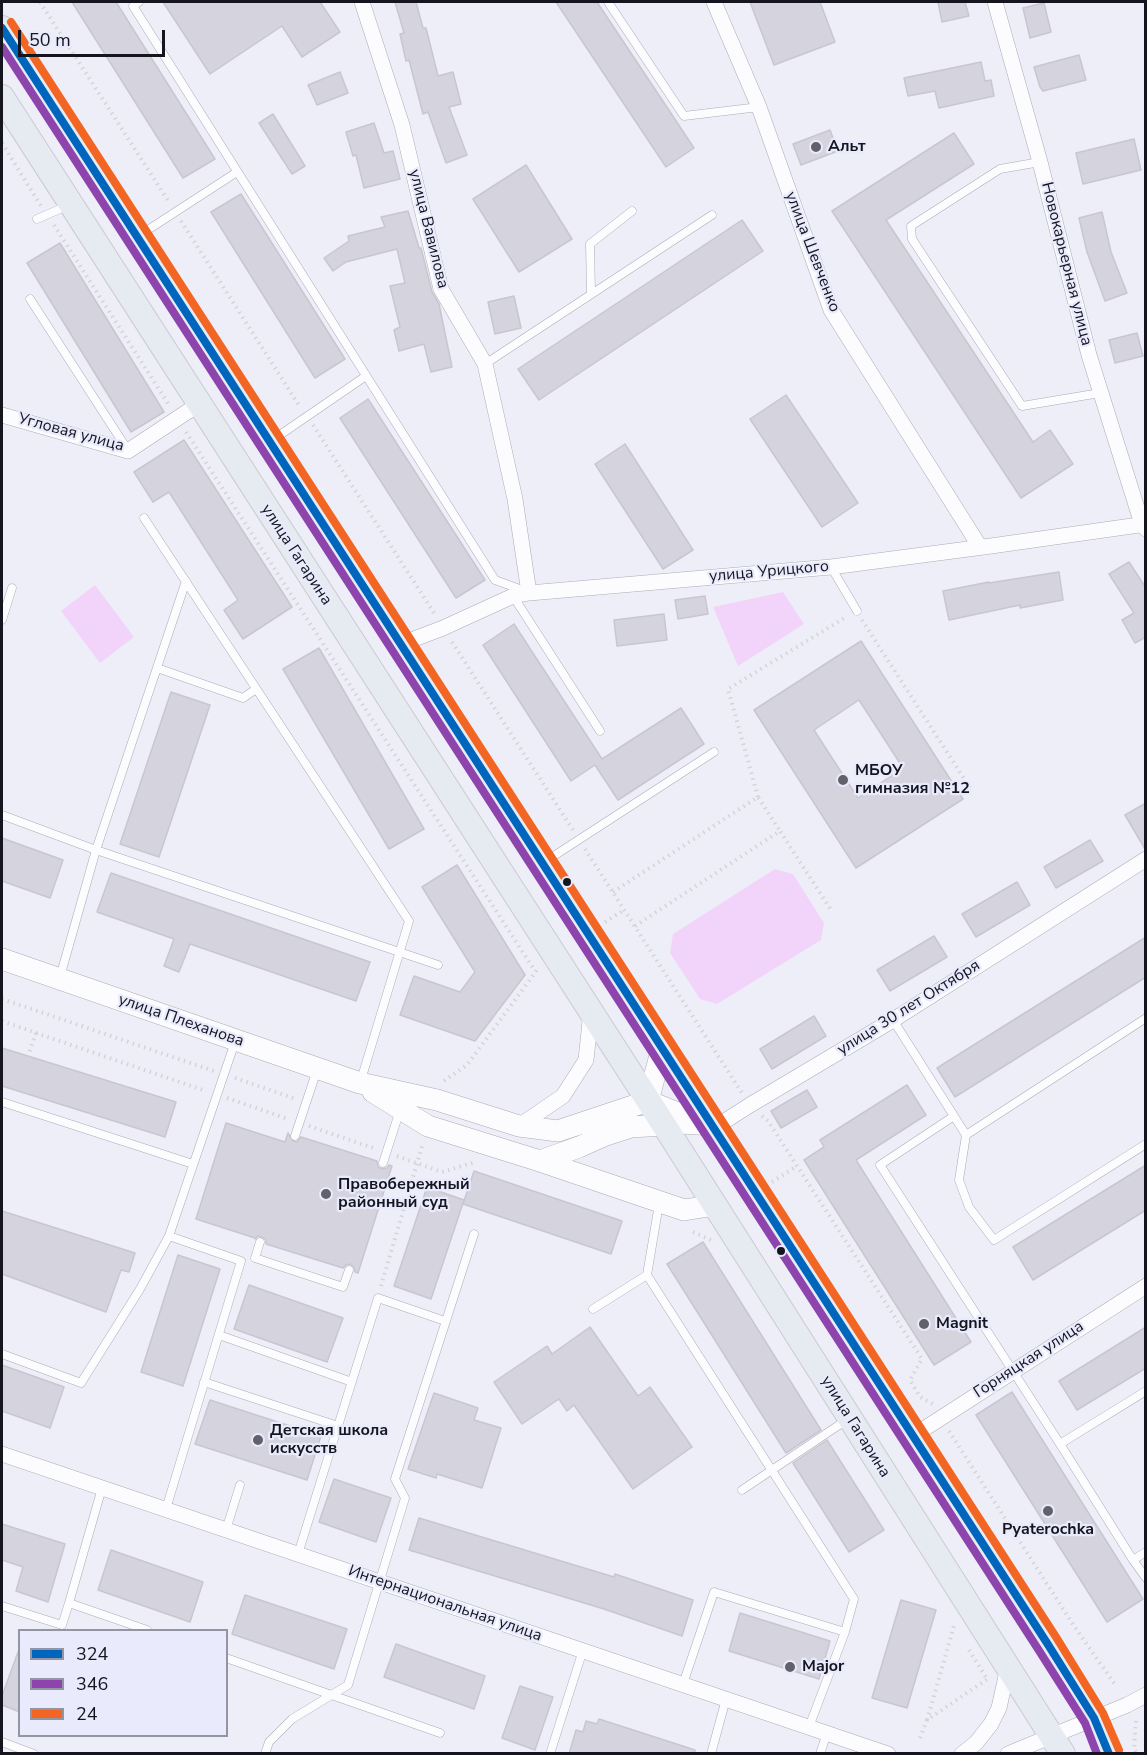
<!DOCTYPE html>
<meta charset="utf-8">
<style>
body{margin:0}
#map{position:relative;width:1147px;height:1755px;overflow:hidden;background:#eeeef8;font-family:"Nunito Sans",sans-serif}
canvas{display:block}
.frame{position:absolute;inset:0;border:3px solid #14151f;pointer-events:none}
.legend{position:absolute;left:18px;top:1629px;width:210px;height:108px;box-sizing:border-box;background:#e9ebfd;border:2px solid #9495a4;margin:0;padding:8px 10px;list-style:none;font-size:18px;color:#14151f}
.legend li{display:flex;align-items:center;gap:12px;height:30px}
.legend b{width:30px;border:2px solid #9495a4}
.scale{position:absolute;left:18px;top:30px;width:147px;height:27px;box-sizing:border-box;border:3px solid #14151f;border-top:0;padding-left:8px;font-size:18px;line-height:21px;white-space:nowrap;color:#14151f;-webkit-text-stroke:4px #e9ebfd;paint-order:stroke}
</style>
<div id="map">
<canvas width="1147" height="1755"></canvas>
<div class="frame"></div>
<ul class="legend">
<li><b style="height:8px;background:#0065bd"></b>324</li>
<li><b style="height:8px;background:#8e44ad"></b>346</li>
<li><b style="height:8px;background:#f26522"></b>24</li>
</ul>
<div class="scale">50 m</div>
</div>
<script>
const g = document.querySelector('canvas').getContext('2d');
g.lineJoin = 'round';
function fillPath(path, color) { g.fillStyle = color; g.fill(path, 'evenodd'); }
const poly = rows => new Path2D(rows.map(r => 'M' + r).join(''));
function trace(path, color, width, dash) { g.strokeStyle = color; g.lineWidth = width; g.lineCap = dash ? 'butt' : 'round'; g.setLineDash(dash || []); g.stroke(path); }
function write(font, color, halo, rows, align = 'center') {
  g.font = font + ' "Nunito Sans",sans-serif'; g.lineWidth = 4.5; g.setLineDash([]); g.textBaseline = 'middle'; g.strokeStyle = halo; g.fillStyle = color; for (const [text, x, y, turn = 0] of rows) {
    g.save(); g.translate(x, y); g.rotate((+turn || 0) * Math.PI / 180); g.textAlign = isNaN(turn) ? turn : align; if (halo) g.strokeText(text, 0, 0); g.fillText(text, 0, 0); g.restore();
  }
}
fillPath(poly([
 [95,585,134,637,100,663,61,611],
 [783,592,804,624,738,666,713,607],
 [775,869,793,874,824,923,821,940,717,1004,700,999,670,953,673,934]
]), '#f2d4fa');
const building = poly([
 [72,2,116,2,215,159,183,178,72,2],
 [163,2,320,2,340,32,302,57,282,26,210,74,163,2],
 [395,2,416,2,423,28,426,28,438,76,453,72,461,104,449,107,467,155,446,163,428,112,423,114,409,60,406,61,400,34,404,33,395,2],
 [556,2,597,2,694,148,666,167,556,2],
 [750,2,820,2,835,42,774,65,750,2],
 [938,2,965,2,969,16,942,22,938,2],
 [1044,3,1051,32,1030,38,1023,8,1044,3],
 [1079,55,1086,80,1043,91,1040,87,1034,67,1079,55],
 [981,62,985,81,991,80,994,96,939,108,935,91,908,96,904,78,981,62],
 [340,72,348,93,317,105,308,85,340,72],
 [273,114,305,166,292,174,259,123,273,114],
 [374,123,384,153,393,151,400,179,364,188,356,155,353,156,346,132,374,123],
 [830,130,838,151,801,165,793,144,830,130],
 [954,133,974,164,886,220,1033,442,1050,430,1073,464,1021,498,832,211,954,133],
 [1134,139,1141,170,1083,184,1076,153,1134,139],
 [526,165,572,239,519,272,473,199,526,165],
 [241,194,345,359,315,378,211,212,241,194],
 [408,211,419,248,421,248,432,292,439,304,452,367,431,372,424,344,399,351,394,330,400,327,390,286,405,283,397,249,346,262,333,271,324,258,349,241,348,236,385,227,381,217,408,211],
 [1102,212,1111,252,1127,293,1105,301,1087,252,1079,218,1102,212],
 [742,220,763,251,539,400,518,369,742,220],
 [60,243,164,412,131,432,27,263,60,243],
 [514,296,521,328,495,334,488,302,514,296],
 [1137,333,1143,356,1115,363,1109,340,1137,333],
 [786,395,858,503,822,527,750,419,786,395],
 [368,399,485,580,456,598,340,418,368,399],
 [184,440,292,607,243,639,224,610,238,600,169,492,153,502,134,472,184,440],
 [625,444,693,550,663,569,595,464,625,444],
 [1129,562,1146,588,1146,637,1135,643,1122,620,1134,613,1109,574,1129,562],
 [1059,572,1063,600,1020,608,1020,605,949,620,943,591,989,582,989,583,1059,572],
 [705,596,708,614,678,619,675,600,705,596],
 [664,614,667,640,617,646,614,620,664,614],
 [514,624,602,759,681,708,704,744,618,800,595,765,571,781,483,645,514,624],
 [861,641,963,799,856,868,754,710,861,641],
 [859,700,903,768,858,798,814,730,859,700],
 [319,648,424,829,389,849,283,669,319,648],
 [171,692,210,705,159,857,120,844,171,692],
 [1146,803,1146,849,1145,849,1125,815,1146,803],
 [2,838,63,860,50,898,2,881,2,838],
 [1090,840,1103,861,1056,888,1044,867,1090,840],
 [457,865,525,975,475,1041,400,1015,414,976,460,992,475,972,422,887,457,865],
 [111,873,370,962,356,1001,190,944,179,972,164,966,174,939,97,912,111,873],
 [1017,882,1030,905,976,937,962,914,1017,882],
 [934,936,947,957,890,991,877,970,934,936],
 [1146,937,1146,977,955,1097,937,1068,1146,937],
 [814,1016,826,1036,772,1069,760,1049,814,1016],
 [2,1048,176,1102,165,1137,2,1086,2,1048],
 [907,1085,926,1115,856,1160,971,1342,934,1365,804,1160,824,1147,820,1140,907,1085],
 [807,1090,817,1107,781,1128,771,1111,807,1090],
 [226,1123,285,1142,288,1133,293,1141,297,1142,301,1137,377,1161,378,1167,382,1169,387,1168,389,1165,392,1166,358,1273,355,1272,354,1267,350,1264,346,1265,343,1268,266,1244,266,1240,262,1237,258,1236,255,1239,255,1238,196,1219,226,1123],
 [1146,1165,1146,1210,1033,1280,1013,1247,1146,1165],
 [474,1171,622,1221,611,1254,463,1204,474,1171],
 [427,1187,464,1200,431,1299,394,1286,427,1187],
 [2,1211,135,1253,129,1272,121,1270,106,1312,2,1274,2,1211],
 [703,1242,821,1430,786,1453,667,1264,703,1242],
 [178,1255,220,1269,183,1386,141,1372,178,1255],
 [249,1285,343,1318,327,1362,234,1329,249,1285],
 [590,1327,638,1396,650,1387,692,1447,633,1489,574,1405,567,1411,559,1399,522,1424,494,1382,547,1346,552,1354,590,1327],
 [1146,1327,1146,1368,1077,1410,1059,1381,1146,1327],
 [2,1365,64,1387,50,1428,2,1411,2,1365],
 [1012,1392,1143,1599,1107,1622,976,1415,1012,1392],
 [434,1393,478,1408,474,1420,501,1428,482,1488,437,1474,436,1478,408,1469,434,1393],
 [210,1400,321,1436,307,1480,195,1444,210,1400],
 [827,1440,884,1530,849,1552,793,1463,827,1440],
 [334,1479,391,1498,376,1542,319,1522,334,1479],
 [419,1518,614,1577,615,1574,693,1600,682,1636,604,1609,409,1550,419,1518],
 [2,1524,65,1544,48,1602,16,1591,23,1567,2,1560,2,1524],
 [111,1550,203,1582,190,1622,98,1590,111,1550],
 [245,1595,347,1629,334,1669,232,1634,245,1595],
 [901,1600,936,1610,907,1708,872,1698,901,1600],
 [740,1613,830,1641,819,1679,729,1651,740,1613],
 [396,1644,485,1676,474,1709,384,1677,396,1644],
 [18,1652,20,1653,20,1712,2,1705,2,1696,18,1652],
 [520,1686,553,1697,535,1750,502,1738,520,1686],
 [599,1719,695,1750,695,1754,569,1754,576,1730,583,1732,586,1721,597,1724,599,1719]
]);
fillPath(building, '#d5d3de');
trace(building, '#c8c6d0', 1.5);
const lane = poly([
 [139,2,133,6,495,580,525,591],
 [608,2,684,116,759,107],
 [1040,162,1000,169,911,226,912,239,1022,406,1100,393],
 [37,219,69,205],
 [140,235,237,172],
 [591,294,590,244,632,211],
 [30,299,127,449],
 [485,364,712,215],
 [274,439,366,376],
 [144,518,409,921,361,1080],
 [831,567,857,611],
 [186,581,96,850,438,965],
 [513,596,600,731],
 [2,620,12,588],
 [157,668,243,698,256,689],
 [2,815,96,850,60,977],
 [546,861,714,752],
 [893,1020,966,1135,959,1180,969,1207,994,1240,1146,1144],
 [2,1102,193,1164],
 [954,1116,880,1165,1060,1444,1146,1391],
 [966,1135,1146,1018],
 [295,1136,317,1070],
 [383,1163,400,1110],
 [659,1204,647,1275,854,1599,845,1632,809,1727],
 [260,1242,255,1258,343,1287,349,1270],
 [593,1309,647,1275],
 [219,1335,352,1382],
 [2,1354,81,1383,140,1289,169,1236,235,1042],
 [204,1382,338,1426],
 [1060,1444,1133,1560],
 [742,1490,848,1419],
 [166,1509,241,1261,169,1236],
 [226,1530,240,1485],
 [1146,1552,1133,1560,1146,1578],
 [298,1554,378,1298,445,1321],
 [69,1603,102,1488],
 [2,1606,62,1625,69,1603,147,1630],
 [226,1658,440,1733],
 [683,1684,714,1592,845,1632],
 [2,1742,34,1754],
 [265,1754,269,1742,292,1719,348,1685,405,1498,395,1479,474,1234],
 [550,1754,583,1650],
 [711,1754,726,1699],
 [820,1754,827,1733]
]);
const street = poly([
 [362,2,402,125,441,289,485,364,515,499,529,593],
 [714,2,759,107,831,310,980,547],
 [995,2,1040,162,1089,355,1142,524,1146,529],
 [2,415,128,451,199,404],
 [401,644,443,628,513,596,529,593,831,567,991,546,1146,524],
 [664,1125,714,1128,750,1105,893,1020,1146,859],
 [519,1126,563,1096,586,1060,591,1012],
 [913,1436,1146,1286],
 [2,1454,888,1754],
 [962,1754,976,1743,991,1724,999,1708,1008,1667],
 [1008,1754,1127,1705,1146,1695]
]);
const secondary = poly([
 [2,959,360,1083,437,1100,519,1126,558,1131,648,1101],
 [373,1092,428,1126,540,1161,684,1210,715,1205],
 [648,1101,714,1128],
 [648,1101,662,1048],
 [540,1161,579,1147,606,1135,631,1127,664,1125]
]);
const primary = poly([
 [2,28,1047,1643,1094,1718,1109,1754],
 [2,97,664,1125,1063,1754]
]);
trace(lane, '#ababb5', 9);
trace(street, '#ababb5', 16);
trace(secondary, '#ababb5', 22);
trace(primary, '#cacad0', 26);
trace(poly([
 [40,2,169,202],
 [2,143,41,206],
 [181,221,300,407],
 [54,225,169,405],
 [313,425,434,613],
 [186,432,535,971],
 [862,620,970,788],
 [452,642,573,830],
 [758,797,728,689,846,617],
 [585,849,742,1093],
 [613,892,758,797,780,831],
 [605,922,624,910],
 [635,926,780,831,831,910],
 [2,999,214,1071],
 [2,1021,36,1033,28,1056],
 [36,1033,206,1091],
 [235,1078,296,1099],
 [444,1081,467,1065,537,970],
 [227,1098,288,1119],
 [762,1116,768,1121,922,1359,910,1380,920,1397,933,1404],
 [309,1126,376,1149],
 [397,1156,442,1172,476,1162],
 [772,1182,797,1166],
 [693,1232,711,1240],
 [381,1286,423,1143],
 [949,1431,1074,1626,1116,1686],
 [969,1650,987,1679],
 [927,1720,954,1626],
 [1136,1721,1134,1749,1137,1754],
 [920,1738,927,1720,989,1678]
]), '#d4d4d7', 4, [1.5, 4.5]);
trace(lane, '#fcfcfe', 8);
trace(street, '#fcfcfe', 15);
trace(secondary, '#fcfcfe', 21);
trace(primary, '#e6eaf1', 24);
trace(poly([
 [2,28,1047,1643,1094,1718,1109,1754]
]), '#0065bd', 8);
trace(poly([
 [2,47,1038,1649,1085,1723,1097,1754]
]), '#8e44ad', 8);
trace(poly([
 [11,22,1056,1637,1103,1713,1119,1750]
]), '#f26522', 8);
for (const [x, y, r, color] of [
 [816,147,6,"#60616b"],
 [843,780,6,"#60616b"],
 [567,882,5,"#14151f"],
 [326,1194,6,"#60616b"],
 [781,1251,5,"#14151f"],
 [924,1324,6,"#60616b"],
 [258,1440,6,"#60616b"],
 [1048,1511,6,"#60616b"],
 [790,1667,6,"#60616b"]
]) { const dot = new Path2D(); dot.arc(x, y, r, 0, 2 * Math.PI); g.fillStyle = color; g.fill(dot); trace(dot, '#e9ebfd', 2); }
write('bold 16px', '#14151f', '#e9ebfd', [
 ["Альт",828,147],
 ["МБОУ",855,771],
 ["гимназия №12",855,789],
 ["Правобережный",338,1185],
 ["районный суд",338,1203],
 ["Magnit",936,1324],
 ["Детская школа",270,1431],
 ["искусств",270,1449],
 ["Pyaterochka",1048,1530,"center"],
 ["Major",802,1667]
], 'left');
write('16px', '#14151f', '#e9ebfd', [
 ["улица Вавилова",428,229,76],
 ["улица Шевченко",812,252,69],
 ["Новокарьерная улица",1066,264,76],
 ["Угловая улица",71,433,15],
 ["улица Гагарина",296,555,57],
 ["улица Урицкого",769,572,-5],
 ["улица 30 лет Октября",909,1008,-32],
 ["улица Плеханова",181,1021,19],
 ["Горняцкая улица",1029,1360,-33],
 ["улица Гагарина",855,1427,58],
 ["Интернациональная улица",445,1604,19]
]);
</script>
